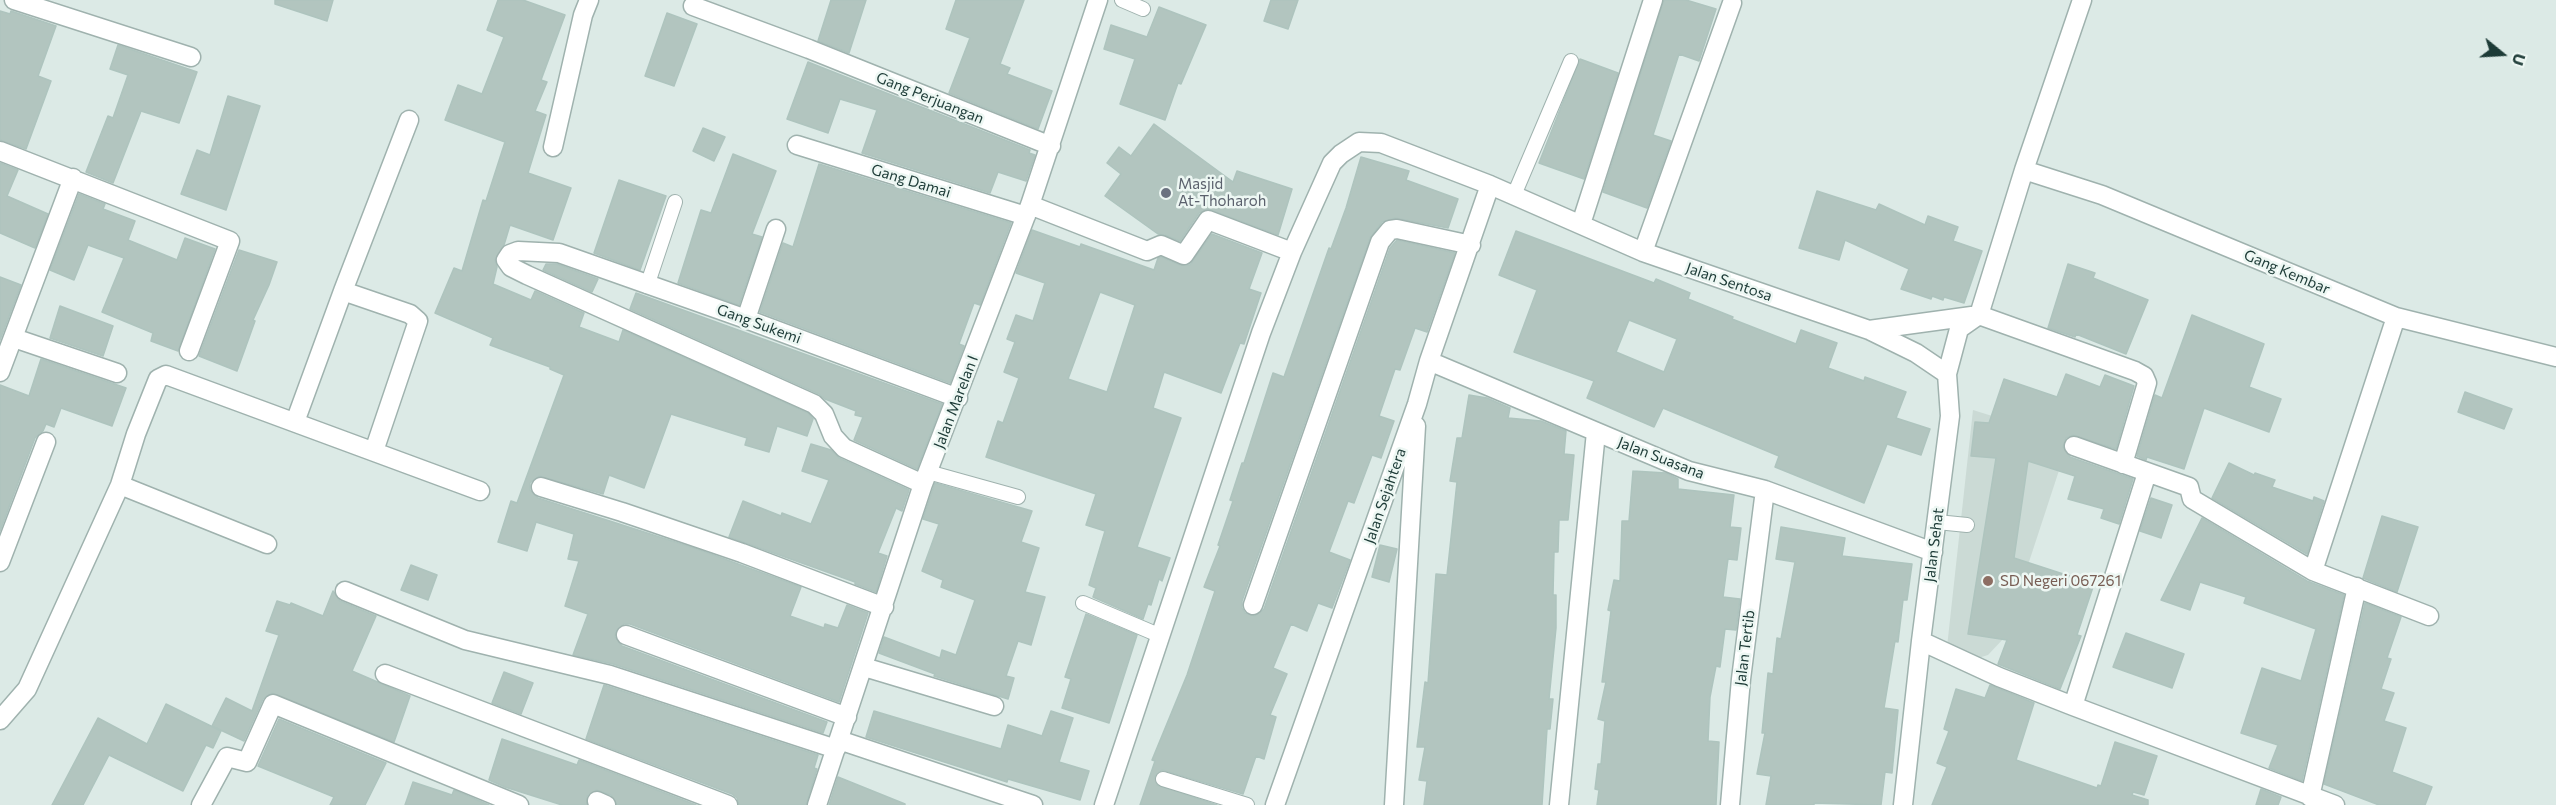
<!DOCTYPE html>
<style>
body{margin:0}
#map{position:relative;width:2556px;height:805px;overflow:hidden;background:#dceae6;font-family:Commissioner,sans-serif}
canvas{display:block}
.north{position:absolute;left:2472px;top:24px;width:60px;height:60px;-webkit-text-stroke:4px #edf7f3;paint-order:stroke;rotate:108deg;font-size:16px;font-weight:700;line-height:24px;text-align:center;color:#1d3b37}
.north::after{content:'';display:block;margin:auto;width:21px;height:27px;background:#1d3b37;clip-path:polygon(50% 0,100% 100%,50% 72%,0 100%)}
</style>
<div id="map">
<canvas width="2556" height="805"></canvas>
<div class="north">U</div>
</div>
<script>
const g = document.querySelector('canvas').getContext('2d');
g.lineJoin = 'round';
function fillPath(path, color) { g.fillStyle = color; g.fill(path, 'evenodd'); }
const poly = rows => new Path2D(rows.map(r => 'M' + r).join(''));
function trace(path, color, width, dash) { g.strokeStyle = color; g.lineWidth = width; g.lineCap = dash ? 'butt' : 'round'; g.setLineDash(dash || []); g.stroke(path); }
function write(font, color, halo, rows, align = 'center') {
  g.font = font + ' Commissioner,sans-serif'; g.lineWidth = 5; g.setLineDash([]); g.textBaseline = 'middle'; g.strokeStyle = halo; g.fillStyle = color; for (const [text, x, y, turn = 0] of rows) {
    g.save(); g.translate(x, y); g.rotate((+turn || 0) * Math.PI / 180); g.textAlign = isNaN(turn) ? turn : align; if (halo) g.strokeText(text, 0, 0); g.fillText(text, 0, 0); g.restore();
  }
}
fillPath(poly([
 [1973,410,2069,440,2004,638,1988,655,1975,659,1947,647]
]), '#cbdad5');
const building = poly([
 [275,0,333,0,327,21,275,4,275,0],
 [498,0,523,0,565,15,541,80,547,82,535,111,546,115,528,173,571,188,553,240,510,225,504,245,495,260,497,267,493,284,531,300,535,291,584,313,579,327,619,342,623,330,808,413,813,419,807,436,777,426,769,452,745,445,747,438,671,414,644,488,609,475,603,494,539,476,530,483,530,490,538,498,697,549,801,587,790,616,824,628,825,624,838,628,847,605,868,613,839,702,630,624,624,624,616,631,615,637,622,646,827,722,823,733,613,664,573,655,588,614,565,606,579,561,568,559,574,534,536,522,527,551,498,542,511,501,517,503,564,375,550,369,550,367,490,345,493,338,435,313,454,268,462,271,483,200,486,201,505,142,445,120,458,85,482,94,504,37,487,30,498,0],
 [831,0,866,0,849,53,818,41,831,0],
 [956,0,1024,0,1000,64,1010,68,1007,74,1052,91,1038,129,949,93,970,38,946,29,956,0],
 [1271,0,1298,0,1288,29,1264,21,1271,0],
 [1664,0,1686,0,1716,9,1699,61,1679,54,1653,135,1671,141,1647,208,1603,192,1664,0],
 [1159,7,1206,25,1181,84,1178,83,1165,120,1120,104,1135,59,1104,49,1111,25,1147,37,1159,7],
 [0,11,10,14,11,11,56,26,38,76,51,81,26,149,0,140,0,11],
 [667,13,697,24,674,86,645,76,667,13],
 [118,45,197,72,179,123,141,111,113,183,86,172,108,116,113,118,128,75,110,69,118,45],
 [1580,59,1618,73,1584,179,1539,163,1580,59],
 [808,62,1030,150,1029,153,1035,155,1026,181,998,172,990,193,862,153,877,110,840,99,828,133,787,119,808,62],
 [228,96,260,106,226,210,181,194,197,150,210,155,228,96],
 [1154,124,1233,182,1237,171,1292,189,1278,235,1208,209,1199,213,1180,241,1165,235,1158,234,1105,196,1121,174,1107,163,1119,147,1131,156,1154,124],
 [703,128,725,137,714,161,693,151,703,128],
 [733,154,776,171,752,234,762,237,739,305,678,283,701,210,711,213,733,154],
 [1361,157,1409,171,1406,180,1458,199,1448,228,1395,218,1382,222,1370,238,1242,601,1242,608,1245,613,1255,616,1264,609,1390,248,1397,240,1455,253,1427,332,1415,328,1400,370,1395,369,1379,416,1394,421,1381,458,1372,455,1354,503,1348,501,1329,552,1350,560,1332,608,1318,603,1307,631,1291,624,1273,668,1287,674,1270,715,1276,717,1264,759,1256,756,1243,794,1162,770,1155,776,1157,785,1217,805,1140,805,1155,761,1152,760,1187,675,1215,591,1204,587,1220,546,1218,545,1233,501,1230,500,1242,463,1244,463,1273,373,1284,377,1329,248,1331,249,1346,208,1361,157],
 [0,163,18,170,7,196,48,214,35,248,0,233,0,163],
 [819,164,1011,223,980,305,974,303,959,344,964,346,950,383,760,312,783,243,793,247,819,164],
 [619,180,666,196,640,270,594,253,619,180],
 [1817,191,1876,210,1879,204,1925,225,1928,216,1958,227,1953,241,1982,251,1964,303,1944,297,1943,300,1932,296,1931,299,1901,289,1909,269,1845,240,1839,260,1799,248,1817,191],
 [79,194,105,204,103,209,135,221,128,240,177,260,185,238,215,249,178,351,151,341,153,333,102,312,124,258,88,245,74,280,50,270,79,194],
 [1032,230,1080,247,1081,244,1154,270,1158,258,1161,257,1180,265,1190,265,1212,234,1262,253,1249,289,1261,293,1244,344,1240,343,1221,393,1164,372,1153,408,1181,418,1137,547,1170,558,1162,581,1159,579,1151,605,1148,604,1143,619,1093,597,1096,588,1089,585,1105,531,1086,525,1096,494,986,457,998,421,1003,423,1019,378,1004,372,1015,342,1007,339,1016,315,1033,321,1045,283,1016,273,1032,230],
 [1100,292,1135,305,1107,392,1068,379,1100,292],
 [1516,231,1654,283,1656,279,1690,293,1688,299,1733,317,1732,319,1796,344,1801,330,1837,343,1828,368,1864,381,1865,377,1906,392,1896,418,1930,429,1921,455,1887,444,1864,503,1775,467,1779,456,1663,408,1654,427,1587,398,1594,381,1514,352,1537,290,1499,275,1516,231],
 [1629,320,1677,339,1664,372,1616,352,1629,320],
 [239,250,277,262,269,285,253,320,255,321,237,371,199,356,239,250],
 [546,264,557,264,598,279,592,292,543,270,546,264],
 [2068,264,2095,273,2093,278,2148,300,2126,354,2076,334,2075,337,2048,328,2068,264],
 [0,277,21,285,0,340,0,277],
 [636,293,942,404,917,469,854,440,863,417,855,415,856,411,825,399,819,394,630,309,636,293],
 [60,306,113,326,103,356,50,338,60,306],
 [2192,315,2264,344,2249,387,2281,399,2269,432,2204,408,2184,469,2147,457,2146,460,2137,456,2155,395,2162,398,2192,315],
 [41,359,126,388,112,426,61,408,54,427,46,424,43,431,35,438,0,531,0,385,29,396,41,359],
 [2066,374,2100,387,2105,375,2134,386,2116,449,2073,435,2066,438,2063,447,2070,457,2133,479,2119,524,2101,518,2104,509,2068,499,2075,476,2028,461,2014,558,2094,584,2077,635,2081,636,2060,689,1998,664,2007,640,1968,634,1996,458,1971,456,1975,422,1989,423,2004,379,2057,397,2066,374],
 [2465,392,2512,409,2504,429,2458,412,2465,392],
 [1469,395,1487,398,1510,408,1508,418,1541,421,1566,431,1564,454,1574,455,1568,520,1559,520,1558,552,1554,552,1553,595,1556,595,1556,628,1549,699,1553,699,1550,729,1547,729,1542,805,1424,805,1427,781,1419,780,1425,747,1417,747,1425,682,1428,683,1436,574,1447,575,1457,482,1450,481,1457,438,1462,438,1469,395],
 [811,444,831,450,839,458,909,490,902,511,896,508,878,553,887,556,876,592,855,584,855,582,729,537,743,501,781,516,782,513,811,524,829,480,802,471,811,444],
 [2229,463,2254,475,2255,473,2275,480,2272,487,2313,501,2314,497,2324,501,2307,554,2212,498,2229,463],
 [1633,471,1666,473,1678,479,1678,489,1734,495,1730,527,1741,528,1737,560,1728,559,1723,597,1740,599,1736,630,1725,629,1720,667,1716,666,1710,697,1708,741,1719,742,1716,805,1597,805,1599,790,1595,789,1598,764,1601,764,1605,721,1598,719,1606,682,1602,682,1611,611,1608,610,1614,580,1620,581,1622,521,1629,521,1633,471],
 [935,483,1032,511,1021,542,1039,548,1025,592,1045,597,1031,645,1018,641,1006,676,1014,678,1008,699,934,676,935,674,879,653,884,637,940,658,942,650,956,655,975,600,941,587,943,580,922,571,939,524,923,519,935,483],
 [2151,498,2172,505,2161,538,2140,531,2151,498],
 [2382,516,2418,527,2397,592,2363,578,2382,516],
 [2202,518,2307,581,2344,595,2302,781,2269,768,2278,745,2241,733,2262,668,2301,681,2316,629,2244,603,2246,597,2200,582,2190,610,2161,600,2202,518],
 [1781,527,1845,538,1842,556,1912,564,1907,600,1903,600,1898,642,1895,641,1884,708,1898,710,1892,773,1885,772,1881,805,1814,803,1814,805,1766,805,1771,776,1757,774,1765,733,1762,733,1768,673,1773,674,1777,638,1781,639,1795,562,1776,559,1781,527],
 [1380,545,1397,549,1389,582,1372,577,1380,545],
 [411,565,437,575,428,600,401,590,411,565],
 [333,591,340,601,376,616,352,671,410,696,394,742,272,693,263,699,244,741,212,726,226,698,252,711,279,635,266,631,277,601,290,605,291,603,323,616,333,591],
 [2365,603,2401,617,2387,658,2391,659,2381,689,2394,693,2384,721,2406,728,2392,772,2432,787,2425,805,2379,805,2324,784,2365,603],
 [1086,614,1137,635,1109,723,1062,708,1071,679,1065,677,1086,614],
 [2126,633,2184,654,2172,688,2113,667,2126,633],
 [504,672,533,683,521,714,492,703,504,672],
 [604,685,818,755,814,768,817,769,806,805,739,805,737,798,732,794,586,739,604,685],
 [1990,685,2034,703,2016,760,2097,788,2098,785,2101,786,2115,742,2157,756,2144,795,2133,792,2132,795,2148,800,2148,805,1932,805,1947,767,1937,763,1949,731,1944,729,1956,689,1985,698,1990,685],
 [166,704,221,731,213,748,206,745,183,791,109,755,83,805,52,805,98,718,147,744,166,704],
 [874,711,1001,749,1008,725,1042,736,1051,711,1073,718,1059,762,1089,771,1080,800,1008,779,1007,782,866,737,874,711],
 [279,719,386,763,365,805,330,805,334,797,258,766,279,719],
 [502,739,577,765,579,760,696,805,617,805,611,795,596,790,587,796,587,805,562,805,505,787,489,780,502,739],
 [838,777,905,804,905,805,829,805,838,777],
 [413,782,452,795,454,790,489,805,405,805,413,782],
 [2261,789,2281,797,2278,805,2256,805,2261,789]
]);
fillPath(building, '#b2c5bf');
trace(building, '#aec4be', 1.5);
const service = poly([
 [1122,0,1143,9],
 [1514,195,1571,61],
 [647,286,675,202],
 [928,472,1018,497],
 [1937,522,1967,525],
 [1083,603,1161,636],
 [1163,779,1247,805]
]);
const minor = poly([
 [14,0,191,57],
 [693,6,809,49,1051,146],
 [797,145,1026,216],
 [553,147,583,15,589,0],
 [0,151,230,241,189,351],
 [2024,170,2102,195,2396,317,2556,357],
 [1030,205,1147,251,1161,245,1184,255,1208,220,1292,252],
 [1581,224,1653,0],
 [1643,252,1732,3],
 [343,291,409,120],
 [746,319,776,229],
 [1869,330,1916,353,1947,374,1950,416,1921,641,1903,805],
 [14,338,117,373],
 [1429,361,1689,471,1765,490,1933,552],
 [0,372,73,178],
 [1947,374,1959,329,1979,315,2024,170,2082,0],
 [295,422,343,291,410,314,418,321,374,451],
 [2074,446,2189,487,2192,499,2313,571,2396,317],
 [923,484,844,448,833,436,824,414,814,404,527,275,511,267,506,260,510,254,518,251,559,253,746,319,958,398],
 [120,485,267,544],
 [541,487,622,512,742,553,884,607],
 [0,562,46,442],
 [2313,571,2429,616],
 [345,591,465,640,610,675,836,749],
 [1253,605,1380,242,1390,230,1397,229,1471,245],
 [626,635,847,717],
 [1921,641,1999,677,2073,706,2335,805],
 [864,667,994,706],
 [385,674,728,805],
 [2073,706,2147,473],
 [0,720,27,689,120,485,136,434,158,379,166,375,480,491],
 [839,740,1033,805],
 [2310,797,2357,587],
 [597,801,606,805],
 [201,805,227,757,247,762,273,704,519,805],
 [817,805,923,484,1030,205,1098,0],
 [1104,805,1261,333,1292,252,1332,163,1341,154,1359,142,1381,143,1490,185,1643,252,1869,330,1979,315,2135,371,2144,376,2147,383,2123,464],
 [1275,805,1417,404,1429,361,1490,185],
 [1394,805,1416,426],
 [1559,805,1596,432],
 [1730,805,1741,679,1765,490]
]);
trace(service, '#9fb2ae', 16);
trace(minor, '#9fb2ae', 21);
trace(service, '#fff', 14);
trace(minor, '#fff', 18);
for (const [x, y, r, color] of [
 [1166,193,6,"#6b7280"],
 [1988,581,6,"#8d6e63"]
]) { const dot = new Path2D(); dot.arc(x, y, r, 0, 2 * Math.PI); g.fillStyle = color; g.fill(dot); trace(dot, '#edf7f3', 2); }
write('15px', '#1d3b37', '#edf7f3', [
 ["Gang Perjuangan",930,98,22],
 ["Gang Damai",911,181,17],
 ["Gang Kembar",2287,272,23],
 ["Jalan Sentosa",1729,282,19],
 ["Gang Sukemi",759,324,20],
 ["Jalan Marelan I",956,402,-69],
 ["Jalan Suasana",1661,458,21],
 ["Jalan Sejahtera",1385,496,-71],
 ["Jalan Sehat",1934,545,-83],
 ["Jalan Tertib",1745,648,-83]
]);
write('15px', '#5b616d', '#edf7f3', [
 ["Masjid",1178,184],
 ["At-Thoharoh",1178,201]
], 'left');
write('15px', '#785e54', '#edf7f3', [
 ["SD Negeri 067261",2000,581]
], 'left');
</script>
